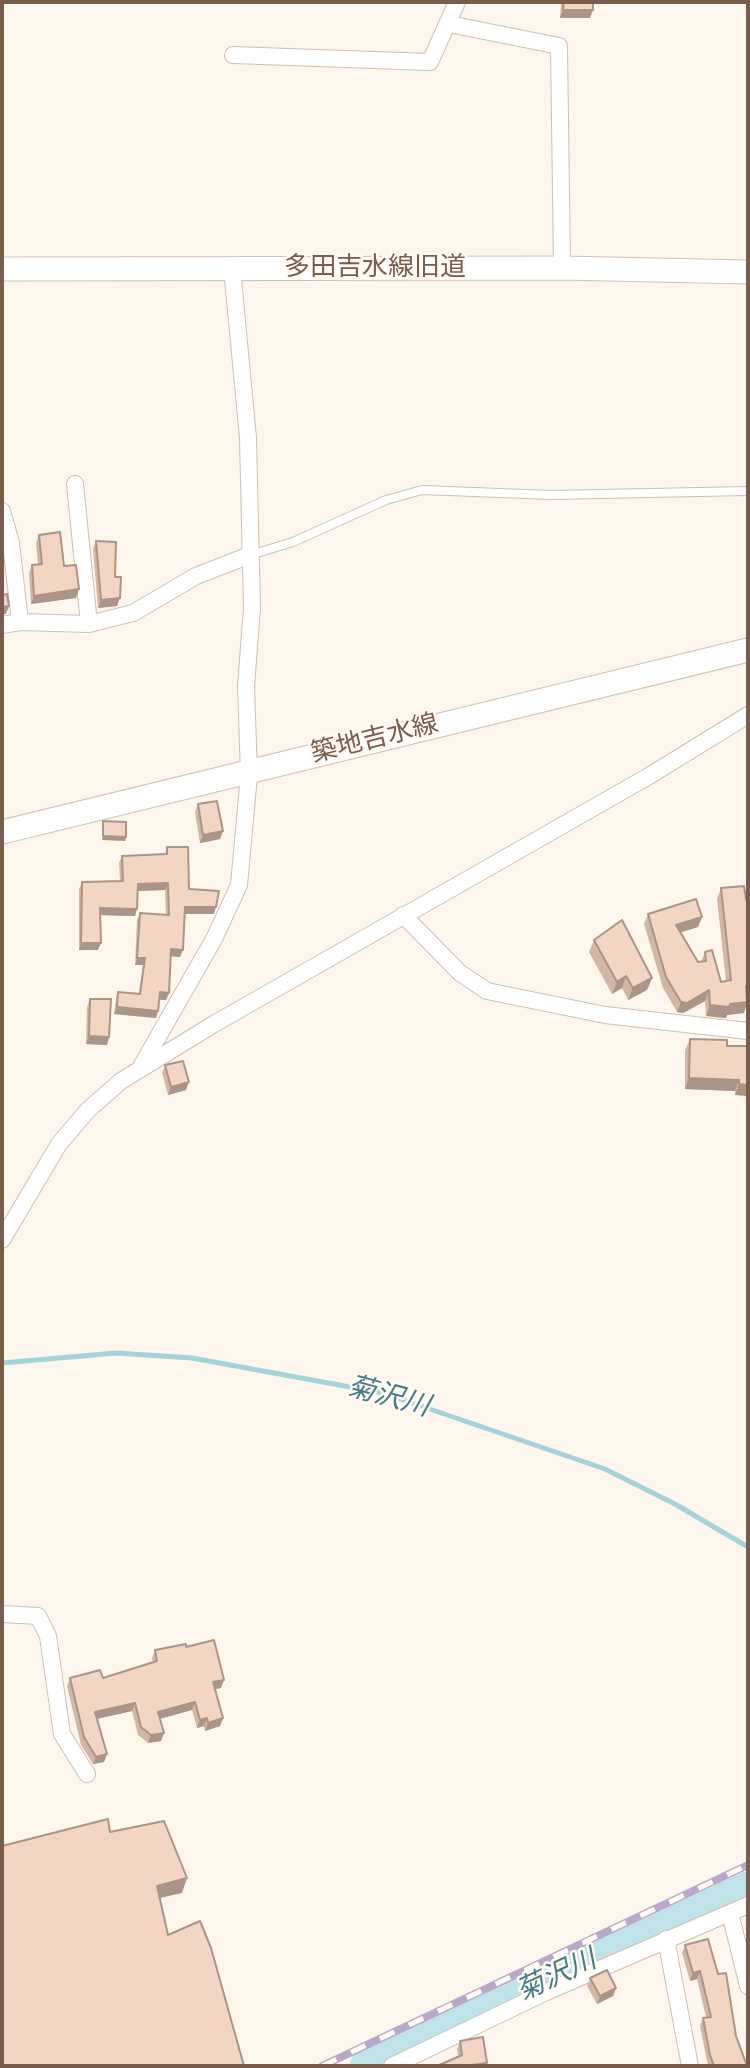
<!DOCTYPE html>
<meta charset="utf-8">
<style>
body{margin:0}
#map{position:relative;width:750px;height:2068px;overflow:hidden;background:#fdf6ec;font-family:Jost,sans-serif}
canvas{display:block}
.frame{position:absolute;inset:0;border:4px solid #7a5c4d;pointer-events:none}
</style>
<div id="map">
<canvas width="750" height="2068"></canvas>
<div class="frame"></div>
</div>
<script>
const g = document.querySelector('canvas').getContext('2d');
g.lineJoin = 'round';
const poly = rows => new Path2D(rows.map(r => 'M' + r).join(''));
function trace(path, color, width, dash) { g.strokeStyle = color; g.lineWidth = width; g.lineCap = dash ? 'butt' : 'round'; g.setLineDash(dash || []); g.stroke(path); }
function fillPath(path, color) { g.fillStyle = color; g.fill(path, 'evenodd'); }
function write(font, color, halo, rows, align = 'center') {
  g.font = font + ' Jost,"Noto Sans JP",sans-serif'; g.lineWidth = 5; g.setLineDash([]); g.textBaseline = 'middle'; g.strokeStyle = halo; g.fillStyle = color; for (const [text, x, y, turn = 0] of rows) {
    g.save(); g.translate(x, y); g.rotate((+turn || 0) * Math.PI / 180); g.textAlign = isNaN(turn) ? turn : align; if (halo) g.strokeText(text, 0, 0); g.fillText(text, 0, 0); g.restore();
  }
}
trace(poly([
 [2,1363,116,1353,192,1358,383,1393,605,1469,675,1504,748,1547]
]), '#a5d3da', 5);
trace(poly([
 [366,2066,748,1888]
]), '#bfe3e8', 33);
const lane = poly([
 [250,555,293,542,386,500,422,490,551,495,748,491]
]);
const street = poly([
 [449,24,559,46,562,268],
 [233,55,430,62,457,2],
 [75,484,89,624],
 [2,511,11,543,20,622],
 [2,625,20,622,89,624,133,613,196,576,250,555],
 [403,915,460,973,487,991,605,1015,748,1031],
 [142,1065,214,939,239,885,249,775,246,686,252,608,248,438,232,268],
 [2,1240,59,1144,88,1110,121,1081,214,1024,649,776,748,715],
 [2,1614,38,1616,48,1636,62,1734,87,1774],
 [730,1913,748,1986],
 [666,1939,690,2066],
 [392,2066,544,1993,748,1905]
]);
const secondary = poly([
 [2,269,562,268,748,272],
 [2,832,748,650]
]);
trace(lane, '#d1beb0', 10);
trace(street, '#d1beb0', 18);
trace(secondary, '#d6c0b0', 25);
trace(lane, '#fff', 8);
trace(street, '#fff', 16);
trace(secondary, '#fff', 23);
const rail = poly([
 [322,2066,748,1865]
]);
trace(rail, '#b9a8c9', 8);
trace(rail, '#fffaf3', 5, [16]);
fillPath(poly([
 [561,2,593,2,590,18,560,18],
 [39,535,64,566,76,598,31,604,29,573,32,565,38,564,36,543],
 [96,541,115,577,117,606,98,608,93,549],
 [198,804,220,839,200,843,195,812],
 [167,847,189,889,214,914,185,914,180,957,171,956,169,993,166,1000,159,1000,156,1018,114,1014,116,999,118,992,139,994,143,965,135,965,137,920,140,913,166,915,165,890,138,891,135,916,100,915,98,950,79,950,79,889,82,882,120,881,119,863,122,856,165,854],
 [721,888,747,1002,744,1013,727,1015,726,1018,706,1016,705,1001,683,1013,677,1012,663,988,644,924,648,914,698,927,681,932,698,962,701,962,705,952,721,982,726,981,717,899],
 [594,940,652,978,647,990,628,1000,622,988,612,994,589,952],
 [90,999,109,1037,107,1045,86,1044,87,1007],
 [690,1039,727,1046,748,1046,748,1096,735,1095,735,1091,685,1089,685,1050],
 [165,1065,186,1090,168,1095,162,1073],
 [186,1647,221,1688,215,1689,220,1726,205,1731,204,1726,197,1728,192,1710,160,1719,161,1741,148,1743,138,1735,132,1711,97,1719,107,1754,104,1762,93,1764,81,1745,67,1686,70,1678,103,1678,153,1663,152,1658,155,1650],
 [685,1945,736,2036,747,2066,708,2066,700,2026,703,2018,706,2017,697,1979,690,1981,682,1953],
 [590,1978,616,1988,613,1996,597,2004,587,1986],
 [460,2041,486,2066,458,2056,457,2049]
]), '#d1b7a8');
fillPath(poly([
 [563,10,593,10,590,18,560,18],
 [79,589,76,598,31,604,34,596],
 [120,598,117,606,98,608,101,600],
 [9,606,6,614,2,614,2,607],
 [223,831,220,839,200,843,203,835],
 [103,836,126,837,125,841,102,840],
 [168,883,165,890,135,891,138,884],
 [185,907,216,907,214,914,182,914],
 [100,908,137,909,135,916,98,915],
 [702,917,698,927,672,935,676,925],
 [81,943,101,943,98,950,79,950],
 [171,949,183,950,180,957,168,956],
 [137,958,145,958,143,965,135,965],
 [626,976,622,988,612,994,617,982],
 [652,978,647,990,628,1000,633,988],
 [709,990,705,1001,683,1013,677,1012,681,1002],
 [160,992,169,993,166,1000,157,999],
 [747,1002,744,1013,727,1015,726,1018,706,1016,710,1005],
 [117,1007,158,1011,156,1018,114,1014],
 [89,1036,109,1037,107,1045,86,1044],
 [689,1078,739,1080,735,1091,685,1089],
 [189,1082,186,1090,168,1095,171,1087],
 [739,1084,748,1085,748,1096,735,1095],
 [224,1680,221,1688,211,1690,213,1682],
 [195,1702,192,1710,155,1720,158,1712],
 [135,1703,132,1711,92,1720,95,1712],
 [207,1718,204,1726,197,1728,200,1720],
 [223,1718,220,1726,205,1731,208,1723],
 [164,1733,161,1741,148,1743,151,1735],
 [107,1754,104,1762,93,1764,96,1757],
 [187,1878,182,1893,151,1900,157,1886],
 [700,1971,697,1979,690,1981,693,1973],
 [616,1988,613,1996,597,2004,600,1996],
 [487,2063,486,2066,466,2066]
]), '#aa9588');
const building = poly([
 [564,2,593,2,593,10,563,10,564,2],
 [60,532,64,566,76,565,79,589,34,596,32,565,42,564,39,535,60,532],
 [96,541,116,542,115,577,121,577,120,598,101,600,96,541],
 [7,594,9,606,2,607,2,595,7,594],
 [217,801,223,831,203,835,198,804,217,801],
 [103,821,126,822,126,837,103,836,103,821],
 [167,847,188,847,189,889,219,891,216,907,185,907,183,950,171,949,169,993,160,992,158,1011,117,1007,118,992,140,994,145,958,137,958,140,913,169,915,168,883,138,884,137,909,100,908,101,943,81,943,82,882,123,881,122,856,167,854,167,847],
 [744,886,746,900,748,900,748,986,746,986,747,1002,730,1004,729,1007,710,1005,709,990,687,1003,681,1002,666,977,648,914,696,899,702,917,676,925,698,962,706,961,705,952,712,950,721,982,731,980,721,888,744,886],
 [622,920,652,978,633,988,626,976,617,982,594,940,622,920],
 [90,999,111,999,109,1037,89,1036,90,999],
 [690,1039,727,1040,727,1046,748,1046,748,1085,739,1084,739,1080,689,1078,690,1039],
 [183,1061,189,1082,171,1087,165,1065,183,1061],
 [214,1640,224,1680,213,1682,223,1718,208,1723,207,1718,200,1720,195,1702,158,1712,164,1733,151,1735,141,1727,135,1703,95,1712,107,1754,96,1757,84,1737,70,1678,100,1670,103,1678,157,1661,155,1650,186,1644,186,1647,214,1640],
 [108,1819,110,1832,164,1821,187,1878,157,1886,168,1935,200,1921,211,1948,244,2066,2,2066,2,1846,108,1819],
 [708,1939,718,1974,726,1973,736,2036,747,2066,714,2066,710,2055,703,2018,711,2017,700,1971,693,1973,685,1945,708,1939],
 [607,1970,616,1988,600,1996,590,1978,607,1970],
 [483,2037,487,2063,466,2066,437,2066,462,2055,460,2041,483,2037]
]);
fillPath(building, '#f3d5c3');
trace(building, '#aa9588', 2);
write('26px', '#7a5c4d', '#fffaf3', [
 ["多田吉水線旧道",375,269],
 ["築地吉水線",375,740,-14]
]);
write('italic 28px', '#437c86', '#fffaf3', [
 ["菊沢川",388,1398,15],
 ["菊沢川",557,1977,-25]
]);
</script>
